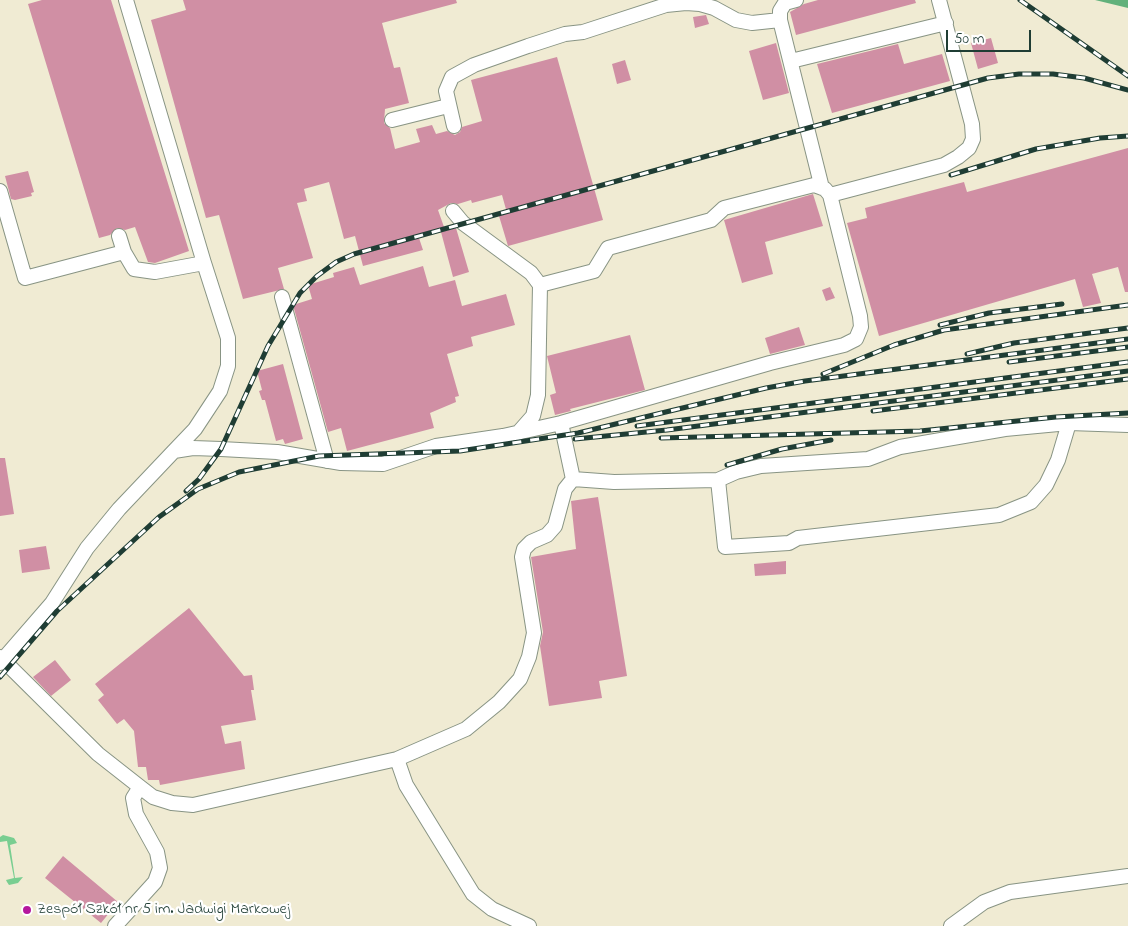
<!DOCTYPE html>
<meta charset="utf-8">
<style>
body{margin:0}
#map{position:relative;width:1128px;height:926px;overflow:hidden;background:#f0ebd3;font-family:"Indie Flower",sans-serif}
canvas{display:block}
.scale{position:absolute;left:946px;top:30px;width:85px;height:22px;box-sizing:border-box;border:2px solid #1f3d34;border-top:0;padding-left:6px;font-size:15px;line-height:18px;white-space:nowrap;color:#1f3d34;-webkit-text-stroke:4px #fff;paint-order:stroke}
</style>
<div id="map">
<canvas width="1128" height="926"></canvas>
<div class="scale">50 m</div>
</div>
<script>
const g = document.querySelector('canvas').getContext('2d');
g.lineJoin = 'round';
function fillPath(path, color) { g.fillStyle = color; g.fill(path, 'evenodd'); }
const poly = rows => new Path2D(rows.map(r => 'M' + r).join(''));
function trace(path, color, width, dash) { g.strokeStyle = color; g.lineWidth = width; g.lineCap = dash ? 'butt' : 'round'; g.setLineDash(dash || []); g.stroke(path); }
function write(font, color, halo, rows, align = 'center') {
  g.font = font + ' "Indie Flower",sans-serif'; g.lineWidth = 4.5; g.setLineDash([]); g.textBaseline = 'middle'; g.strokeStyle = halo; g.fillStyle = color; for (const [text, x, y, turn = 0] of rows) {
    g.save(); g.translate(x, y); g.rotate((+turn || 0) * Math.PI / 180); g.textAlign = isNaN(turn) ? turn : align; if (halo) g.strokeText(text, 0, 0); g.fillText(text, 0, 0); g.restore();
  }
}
fillPath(poly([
 [3,835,14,838,17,843,10,845,15,878,23,877,18,883,9,885,7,882,6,880,14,878,7,841,0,842,0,837]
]), '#79ce91');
fillPath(poly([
 [1095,0,1128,0,1128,8]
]), '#62b17b');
fillPath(poly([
 [42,0,111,0,189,251,155,263,148,262,135,227,125,230,117,228,110,235,99,238,28,4],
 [183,0,456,0,457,3,382,23,394,68,400,67,409,103,385,109,384,123,390,128,395,149,420,142,416,129,432,125,436,134,447,131,455,135,460,132,462,127,482,121,471,80,557,57,603,220,508,246,499,216,507,213,502,195,472,203,471,200,458,204,451,203,438,210,444,227,418,235,423,250,363,266,355,236,344,239,329,182,304,189,307,201,297,203,313,258,278,268,284,289,243,299,219,215,206,218,151,20,186,10],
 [818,0,915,0,916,3,796,35,790,12,804,4],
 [706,15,709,24,695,28,693,17],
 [991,38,998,63,978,69,971,43],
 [776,43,789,93,763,100,749,51],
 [898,44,904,64,942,54,950,81,832,113,817,64],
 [625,60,631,80,617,84,612,64],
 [1128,148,1128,292,1125,292,1118,267,1092,274,1101,303,1083,307,1075,279,879,336,847,223,867,218,865,208,964,182,967,192],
 [28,171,34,192,31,193,32,196,15,200,11,199,5,176],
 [813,194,823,226,765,242,773,274,742,283,724,220],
 [456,228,469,272,453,277,441,232],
 [423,266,429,287,455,280,462,306,506,294,515,325,471,337,473,346,447,354,459,396,455,397,456,402,430,413,434,428,347,451,341,428,328,432,293,305,312,299,308,285,334,277,333,273,354,267,360,285],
 [830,287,835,298,826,301,822,290],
 [799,327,805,345,770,354,765,338],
 [630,335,645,390,570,409,571,411,555,415,550,395,556,393,547,356],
 [283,364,303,439,285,444,283,439,276,441,265,400,262,400,259,391,262,390,257,371],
 [0,458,5,458,14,514,0,516],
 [598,497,627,676,599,681,602,698,549,706,540,646,543,632,531,557,576,549,571,501],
 [46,546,50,569,22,573,19,550],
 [786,561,786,574,755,576,754,564],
 [189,608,244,676,252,675,254,690,251,690,256,720,221,726,225,744,241,741,245,769,160,785,159,780,148,780,146,767,138,767,134,731,124,719,117,724,98,700,104,695,95,684],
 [55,660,71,680,51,696,33,677],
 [63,856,118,902,101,923,45,878]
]), '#d08fa4');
const minor = poly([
 [126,0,204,263],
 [796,0,785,3,780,11,780,20,822,188],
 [791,61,946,23],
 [392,120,448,106],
 [454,126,446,91,452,77,474,65,528,46,565,34,583,32,666,5,686,3,700,4,714,8,736,20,752,23,780,20],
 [0,191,25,278,124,252],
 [830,195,944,165,958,157,969,148,973,139,972,124,939,0],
 [453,211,463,223,531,273,540,285,538,395,533,416,518,433],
 [119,236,124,252,134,269,155,272,204,263,228,338,228,366,220,391,195,429,174,451],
 [282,297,327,461],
 [561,423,573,479],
 [718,480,725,547,789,543,798,538,999,515,1031,502,1046,485,1058,460,1069,423],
 [0,657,98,754,140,787,153,797,172,803,193,805,397,759,466,729,499,702,520,679,529,657,534,633,522,557,524,549,531,542,547,535,555,526,565,489,573,479,614,482,718,480,736,472,761,466,868,459,900,447,1005,429,1069,423,1128,425],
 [0,663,52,603,87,548,119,509,174,451,193,448,221,449,277,452,341,463,383,464,436,446,503,436,561,423,770,363,844,345,856,339,861,327,860,316,830,195,825,189,814,185,724,208,711,220,608,248,594,271,540,285],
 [397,759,406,785,473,894,492,909,529,926],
 [115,926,155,882,160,868,157,852,136,814,133,798,140,787],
 [951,926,984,902,1010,892,1128,876]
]);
trace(minor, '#889484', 16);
trace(minor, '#fff', 14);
const rail = poly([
 [1020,0,1128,76],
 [951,175,1036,149,1100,138,1128,136],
 [940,325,989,313,1062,304],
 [967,354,1014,343,1128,328],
 [1009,362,1128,347],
 [823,374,894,345,944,330,1128,305],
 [873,411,1128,379],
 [637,426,1128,362],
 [661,438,920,431,1056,417,1128,413],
 [575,439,667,430,1128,371],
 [727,465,782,449,831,440],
 [186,491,199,479,221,449,268,346,300,293,317,276,336,262,354,254,988,78,1019,74,1053,74,1084,78,1128,90],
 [0,677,57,611,159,517,198,489,239,472,319,456,460,451,578,433,766,388,805,381,1128,339]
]);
trace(rail, '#1f3d34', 5);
trace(rail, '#fff', 3, [9]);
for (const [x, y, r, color] of [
 [27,910,5,"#b5179e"]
]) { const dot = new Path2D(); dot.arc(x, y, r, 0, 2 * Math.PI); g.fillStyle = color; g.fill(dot); trace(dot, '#fff', 2); }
write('16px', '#1f3d34', '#fff', [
 ["Zespół Szkół nr 5 im. Jadwigi Markowej",37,910]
], 'left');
</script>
